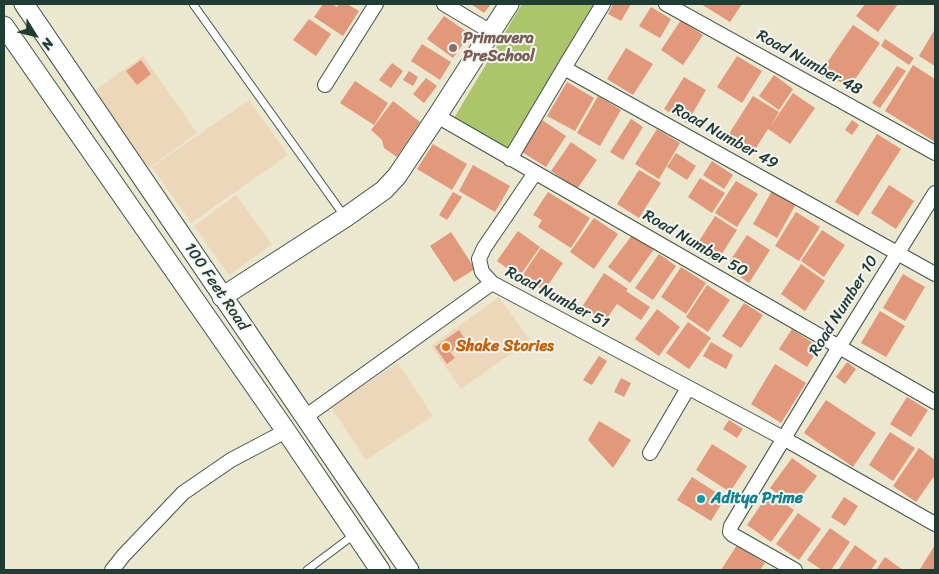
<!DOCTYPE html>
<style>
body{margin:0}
#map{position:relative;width:939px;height:574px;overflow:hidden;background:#ece7cf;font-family:Sriracha,sans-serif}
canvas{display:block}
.frame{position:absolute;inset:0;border:5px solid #1f3d34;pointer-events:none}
.north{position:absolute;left:10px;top:10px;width:50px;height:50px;-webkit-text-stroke:4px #f6f6f2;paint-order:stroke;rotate:126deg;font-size:14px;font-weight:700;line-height:20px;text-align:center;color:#1f3d34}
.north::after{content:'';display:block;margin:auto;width:18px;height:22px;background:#1f3d34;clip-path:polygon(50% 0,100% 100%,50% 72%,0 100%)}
</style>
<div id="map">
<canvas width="939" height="574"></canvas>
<div class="frame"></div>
<div class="north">N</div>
</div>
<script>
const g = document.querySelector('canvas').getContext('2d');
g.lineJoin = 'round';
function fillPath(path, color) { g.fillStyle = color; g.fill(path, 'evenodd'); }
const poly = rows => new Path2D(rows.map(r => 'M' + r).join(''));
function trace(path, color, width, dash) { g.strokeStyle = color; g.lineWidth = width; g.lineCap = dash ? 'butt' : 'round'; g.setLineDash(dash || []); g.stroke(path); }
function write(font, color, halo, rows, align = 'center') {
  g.font = font + ' Sriracha,sans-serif'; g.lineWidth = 4; g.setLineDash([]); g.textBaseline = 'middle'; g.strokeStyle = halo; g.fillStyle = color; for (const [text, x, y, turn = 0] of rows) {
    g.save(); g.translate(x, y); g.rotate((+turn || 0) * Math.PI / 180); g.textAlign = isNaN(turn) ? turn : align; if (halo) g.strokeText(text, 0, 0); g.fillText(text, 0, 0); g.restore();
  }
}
fillPath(poly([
 [143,56,197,133,149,168,94,91],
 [249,100,288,155,191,223,152,167],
 [236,195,272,244,229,275,194,226],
 [499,297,530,340,461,389,431,346],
 [398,363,433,416,366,460,331,407]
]), '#edd7bb');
fillPath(poly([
 [522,4,598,4,509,151,454,118]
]), '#adc56a');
fillPath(poly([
 [323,4,332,4,337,7,339,4,347,4,359,11,343,36,314,17],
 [471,4,491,4,484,13],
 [613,4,631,4,621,21,608,14],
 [701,4,742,4,730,22],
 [865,4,898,4,878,32,856,16],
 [651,7,671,19,660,38,639,26],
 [444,16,470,34,453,58,427,39],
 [309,19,331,34,316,56,293,40],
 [681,20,703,35,683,65,661,50],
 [853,25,880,43,849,88,822,70],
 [935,29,935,66,919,56],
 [885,39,914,58,909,65,881,46],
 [422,44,451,62,440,80,411,61],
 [626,48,653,64,633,95,607,79],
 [737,56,762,71,742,103,717,87],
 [141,60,151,74,137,85,126,71],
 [392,63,403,71,391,88,379,80],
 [913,65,935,79,935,142,885,111],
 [897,66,906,71,880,108,872,103],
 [409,71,418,77,413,86,403,80],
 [774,75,793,89,779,110,759,96],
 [684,77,706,90,687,123,664,109],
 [426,78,437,86,424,103,413,94],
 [355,81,388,103,374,125,340,103],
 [567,82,594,98,575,131,547,116],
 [793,93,815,108,790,144,768,129,751,156,725,140,753,96,779,112,770,127],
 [598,96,621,110,600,146,577,133],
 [393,101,420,122,397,157,384,148,382,140,371,130],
 [631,119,643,127,623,160,610,152],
 [542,120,566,136,546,167,522,152],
 [852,120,859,125,852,135,845,130],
 [657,129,680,143,659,179,635,164],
 [877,134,901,149,858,216,835,202],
 [571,142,597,160,577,189,551,171],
 [433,144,467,164,452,190,417,169],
 [676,153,696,166,687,180,667,167],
 [712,161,733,175,724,189,703,175],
 [473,165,510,186,495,212,459,191],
 [639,170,661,183,639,218,617,204],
 [700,178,725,193,712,213,688,197],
 [736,181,758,194,737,227,715,213],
 [889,185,914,201,896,229,871,213],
 [772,191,796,204,777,238,753,224],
 [453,192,462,197,447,220,439,215],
 [548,192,590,218,571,248,538,227,542,220,533,215],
 [796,212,820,227,799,261,775,246],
 [715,216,737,230,716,263,694,249],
 [594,218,618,234,594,269,570,252],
 [822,230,845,245,824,277,801,261],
 [518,231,540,247,519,277,497,261],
 [451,232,475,269,454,282,430,246],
 [633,234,654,249,630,283,608,267],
 [747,235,770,250,749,283,726,267],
 [541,248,563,263,544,291,522,276],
 [659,254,676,266,653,300,635,288],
 [801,264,825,281,805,311,781,294],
 [681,267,706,283,686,314,661,297],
 [604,273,628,289,626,291,650,307,641,320,617,304,605,321,582,307],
 [903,274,925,287,905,321,883,308],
 [707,285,730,300,708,332,686,317],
 [744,303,763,315,741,348,722,336],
 [657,309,680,327,659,356,635,339],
 [880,311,905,326,886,357,861,343],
 [688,322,711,338,689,369,666,353],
 [792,329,819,347,807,367,779,349],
 [459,330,466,341,450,352,455,358,447,364,435,347],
 [711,342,733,355,726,369,703,356],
 [599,356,607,361,592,385,583,380],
 [847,362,856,369,845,384,836,377],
 [775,364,806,383,781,423,751,404],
 [621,378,631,383,624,397,614,392],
 [907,397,928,410,911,437,890,424],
 [826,400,876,433,853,467,804,433],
 [729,420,743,429,737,438,723,429],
 [599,421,631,440,613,468,588,440],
 [890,432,915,448,893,481,869,465],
 [712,444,747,466,730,492,696,470],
 [919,448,935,460,935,475,916,502,893,486],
 [792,458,817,476,794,506,770,488],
 [692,477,725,498,711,521,677,500],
 [769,493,794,510,771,542,747,525],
 [844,497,858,506,845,526,831,517],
 [798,513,821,529,799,560,776,544],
 [830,528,850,542,831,570,822,570,807,560],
 [737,545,765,563,760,570,721,570],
 [855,545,877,561,871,570,838,570],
 [935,545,935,570,922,570,920,569],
 [885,557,903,570,876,570]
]), '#e2987a');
const lane = poly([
 [193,4,345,217],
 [307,570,355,534]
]);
const street = poly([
 [444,4,491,32],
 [603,4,564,68,935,274],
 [666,4,935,153],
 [325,85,376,4],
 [437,116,935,402],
 [510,159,564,68],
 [492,283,482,272,479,259,484,248,535,173],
 [305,417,492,283,783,438,935,524],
 [650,453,688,388],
 [112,570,124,555,183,493,231,460,286,431],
 [795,570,733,535,730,532,731,526,839,347,935,193]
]);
const secondary = poly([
 [24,4,409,570],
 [4,26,286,431,380,570],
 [222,297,346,217,384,190,397,176,437,116,509,4]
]);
trace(lane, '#3e564b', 9);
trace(street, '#3e564b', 16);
trace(secondary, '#3e564b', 21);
trace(lane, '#fff', 7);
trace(street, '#fff', 14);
trace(secondary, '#fff', 19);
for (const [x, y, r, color] of [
 [453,48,5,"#8d6e63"],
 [446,347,5,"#e8710a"],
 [701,499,5,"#0f9aa8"]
]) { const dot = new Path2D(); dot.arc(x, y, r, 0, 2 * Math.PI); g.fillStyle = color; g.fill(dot); trace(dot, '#f6f6f2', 2); }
write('bold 16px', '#785e54', '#f6f6f2', [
 ["Primavera",463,39],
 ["PreSchool",463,57]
], 'left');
write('16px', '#1f3d34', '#f6f6f2', [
 ["Road Number 48",809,63,29],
 ["Road Number 49",725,137,29],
 ["Road Number 50",695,244,30],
 ["100 Feet Road",216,287,56],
 ["Road Number 51",557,298,28],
 ["Road Number 10",844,306,-58]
]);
write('bold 16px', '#c56008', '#f6f6f2', [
 ["Shake Stories",456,347]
], 'left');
write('bold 16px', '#0d838f', '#f6f6f2', [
 ["Aditya Prime",711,499]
], 'left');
</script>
